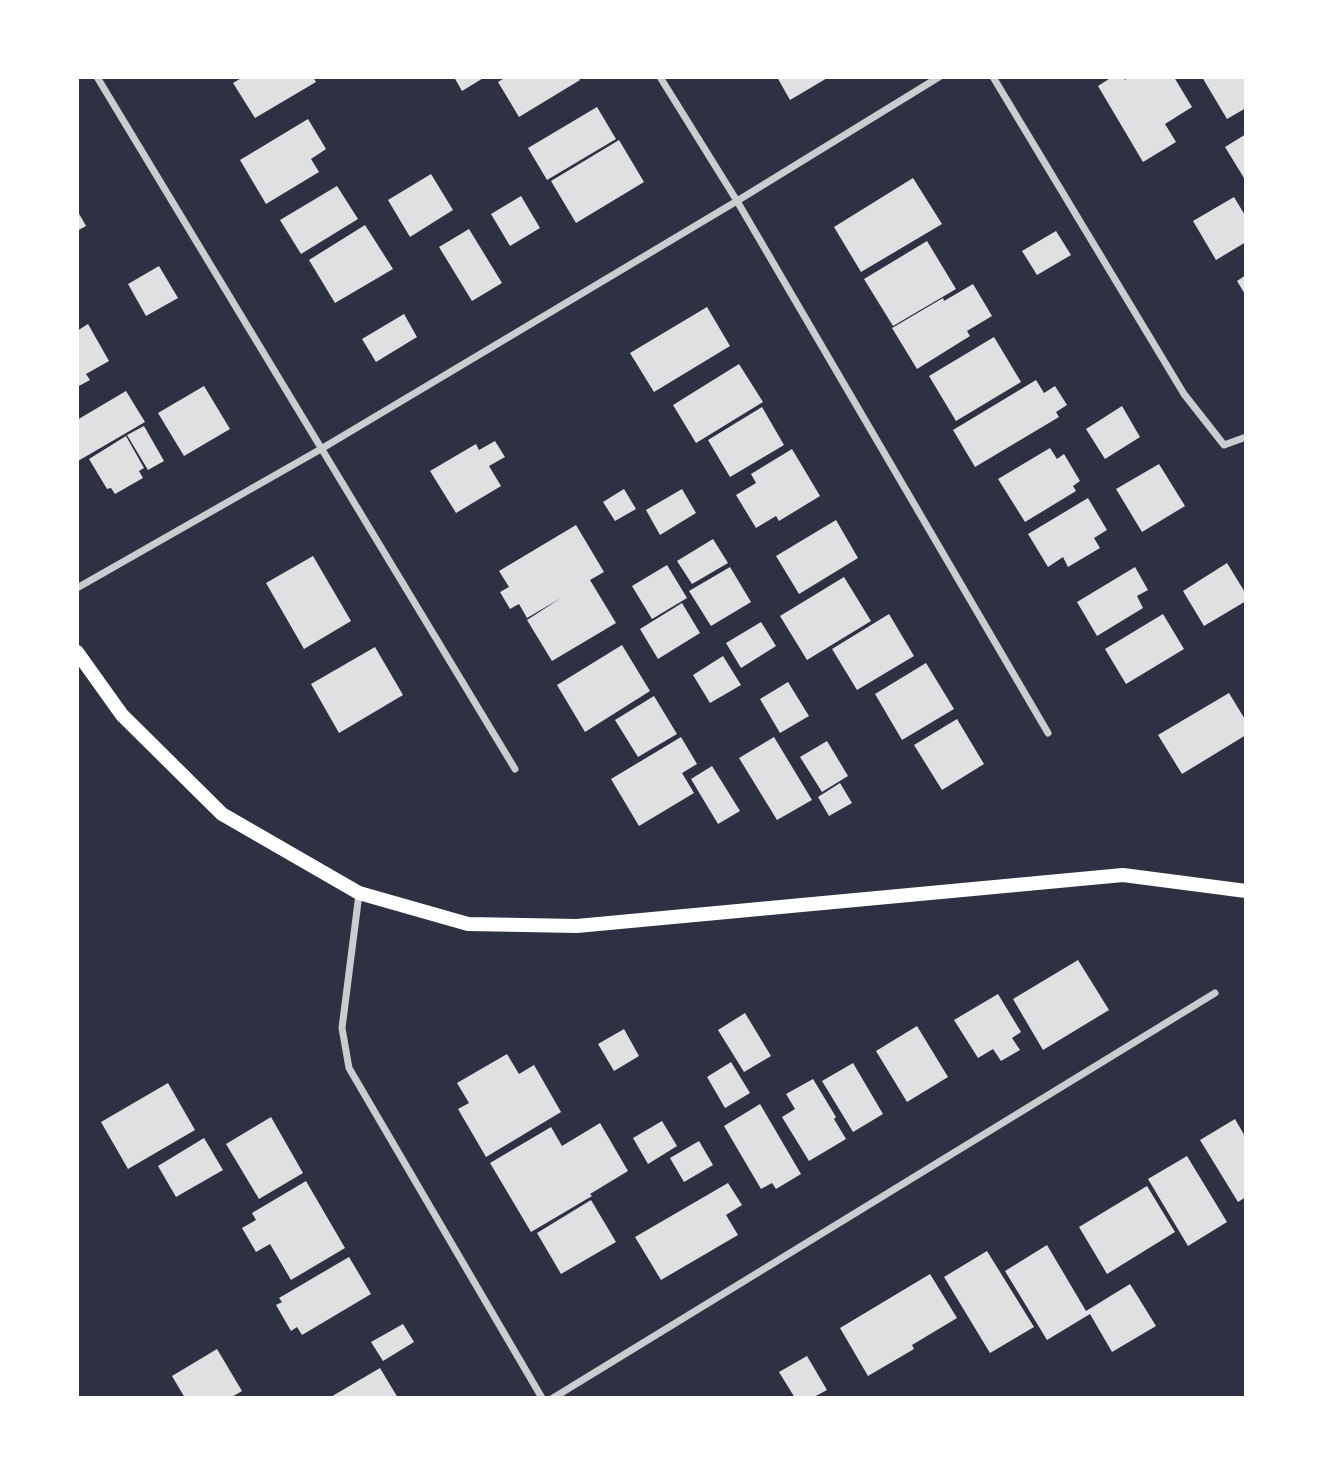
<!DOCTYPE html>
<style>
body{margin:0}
#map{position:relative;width:1323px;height:1475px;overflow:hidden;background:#2d3142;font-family:"Space Grotesk",sans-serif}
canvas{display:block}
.frame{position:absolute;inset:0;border:79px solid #fff;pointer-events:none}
</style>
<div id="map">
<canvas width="1323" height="1475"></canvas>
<div class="frame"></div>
</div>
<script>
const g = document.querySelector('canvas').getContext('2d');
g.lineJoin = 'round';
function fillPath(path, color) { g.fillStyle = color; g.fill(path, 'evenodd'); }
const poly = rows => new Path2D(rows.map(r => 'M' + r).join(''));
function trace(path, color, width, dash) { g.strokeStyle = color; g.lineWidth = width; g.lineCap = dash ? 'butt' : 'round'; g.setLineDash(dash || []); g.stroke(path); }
fillPath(poly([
 [243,77,313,77,316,82,255,118,233,83],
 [454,77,485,77,462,91],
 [506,77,578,77,580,80,519,117,498,82],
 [777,77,829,77,790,100],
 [1112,77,1123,77,1125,80,1129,77,1174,77,1192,107,1165,124,1176,142,1143,162,1098,86],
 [1202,77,1246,77,1246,108,1227,119],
 [597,107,616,139,547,180,528,148],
 [308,119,326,149,311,159,319,172,266,204,240,160],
 [1246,134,1246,176,1244,178,1225,147],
 [619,140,644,182,576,223,551,181],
 [431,174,453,210,410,237,388,200],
 [913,178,942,224,861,272,834,227],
 [337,186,358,219,301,254,280,220],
 [521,196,540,228,510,246,491,214],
 [1234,197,1246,217,1246,242,1216,260,1193,221],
 [77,210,86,226,77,231],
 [365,225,393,269,335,303,309,260],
 [469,229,502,283,472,301,439,247],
 [1056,231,1071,255,1037,275,1022,251],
 [927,241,956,289,893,326,864,279],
 [159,266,178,298,146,316,128,284],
 [1246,275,1246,296,1237,281],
 [973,284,992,316,967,331,970,336,917,369,892,328,943,298,944,301],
 [707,307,730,346,654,392,630,353],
 [404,314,417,337,376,362,362,339],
 [88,324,109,361,86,374,90,380,77,387,77,331],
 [994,337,1021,382,956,421,929,376],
 [739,364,763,402,696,443,673,405],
 [1036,380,1044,393,1055,386,1067,405,1056,412,1059,417,975,467,953,430],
 [204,386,230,429,184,456,158,413],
 [126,391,145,422,78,461,77,420],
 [1122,406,1140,437,1105,459,1086,429],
 [762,407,784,445,730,477,708,440],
 [144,426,164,461,148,470,127,435],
 [126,436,144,468,139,471,143,478,115,494,111,488,107,489,89,459],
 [495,441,505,457,489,466,501,486,456,513,430,471,476,444,479,450],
 [1050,448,1057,459,1064,454,1080,481,1073,486,1076,491,1025,522,998,479],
 [792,449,820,496,779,521,776,516,756,528,736,495,756,483,751,474],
 [1159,464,1185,506,1142,532,1116,489],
 [624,489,636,509,615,521,603,502],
 [682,489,696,513,660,535,646,510],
 [1088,498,1107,530,1094,538,1100,548,1068,567,1063,557,1048,567,1028,534],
 [836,520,858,558,799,594,776,556],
 [576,525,604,572,590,580,616,623,552,661,527,620,561,598,527,618,519,604,510,609,500,592,509,587,499,571],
 [713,539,728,563,692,584,677,561],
 [313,556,351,621,304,649,266,583],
 [1227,563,1246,594,1246,601,1204,626,1183,591],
 [667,565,687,598,652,619,632,586],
 [730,567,751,602,711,626,689,591],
 [1135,567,1148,590,1137,596,1143,608,1097,636,1077,602],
 [844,577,871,621,807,660,780,616],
 [682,603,700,633,658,659,640,629],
 [889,614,914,656,857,690,832,649],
 [1163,614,1184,649,1126,684,1105,649],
 [761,622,776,646,741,668,726,643],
 [622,645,650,691,585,732,557,685],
 [375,647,403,695,339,733,311,684],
 [723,656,741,685,710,703,693,675],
 [926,663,954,709,902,740,875,694],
 [788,682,809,716,780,733,760,699],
 [1229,693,1246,721,1246,735,1182,774,1158,735],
 [654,696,677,734,638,757,615,720],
 [957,719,984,764,942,790,914,745],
 [681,737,697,764,682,773,694,793,639,826,611,779],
 [774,737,812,800,777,820,739,758],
 [827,741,848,776,822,792,800,757],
 [712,766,740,811,718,824,691,779],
 [840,783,852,803,829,816,818,797],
 [1078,960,1109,1010,1043,1050,1013,999],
 [998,994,1021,1032,1012,1038,1020,1050,1001,1061,993,1049,978,1058,954,1020],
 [745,1013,771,1056,744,1072,718,1030],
 [917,1026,948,1077,907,1102,876,1051],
 [624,1029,639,1056,614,1071,598,1044],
 [507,1054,519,1074,534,1065,561,1112,486,1157,458,1109,469,1103,457,1083],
 [731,1062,750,1093,725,1108,707,1077],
 [853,1063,883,1114,853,1132,822,1081],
 [813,1079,836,1117,834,1119,846,1139,809,1161,782,1117,795,1109,786,1094],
 [168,1083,195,1130,128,1169,101,1122],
 [760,1104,801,1174,776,1189,772,1183,761,1189,724,1126],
 [271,1117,303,1173,259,1199,226,1144],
 [1235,1119,1246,1138,1246,1197,1238,1202,1200,1140],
 [662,1121,677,1146,648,1164,633,1138],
 [600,1123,628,1171,590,1194,592,1196,531,1232,490,1163,551,1127,562,1146],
 [204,1138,223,1170,176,1197,158,1166],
 [699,1141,713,1165,684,1182,670,1158],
 [1187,1156,1227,1222,1188,1246,1148,1179],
 [306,1181,345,1248,291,1280,270,1244,256,1252,242,1228,256,1220,252,1213],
 [728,1183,742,1205,726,1215,738,1235,661,1280,635,1237],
 [1147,1186,1175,1232,1107,1274,1079,1227],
 [591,1200,616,1242,561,1274,537,1233],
 [1047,1245,1086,1311,1130,1284,1156,1326,1112,1352,1090,1314,1047,1340,1005,1271],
 [987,1251,1034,1327,990,1353,944,1277],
 [349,1257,371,1294,302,1335,297,1327,291,1331,276,1305,282,1302,279,1298],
 [930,1274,957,1318,912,1345,914,1349,868,1376,840,1328],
 [403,1324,414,1342,383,1361,371,1342],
 [217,1349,242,1391,230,1398,185,1398,172,1376],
 [807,1356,827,1390,812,1398,795,1398,779,1372],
 [380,1368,398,1398,329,1398]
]), '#e0e0e3');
trace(poly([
 [97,77,515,769],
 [660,77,737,201,1048,733],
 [993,77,1184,394,1224,445,1246,437],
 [77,588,321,449,737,201,939,77],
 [359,894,342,1028,349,1068,542,1398],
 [553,1398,1215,993]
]), '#caccd0', 7);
trace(poly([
 [77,652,122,715,222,814,359,893,468,924,577,926,1123,875,1246,891]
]), '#fff', 14);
</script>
